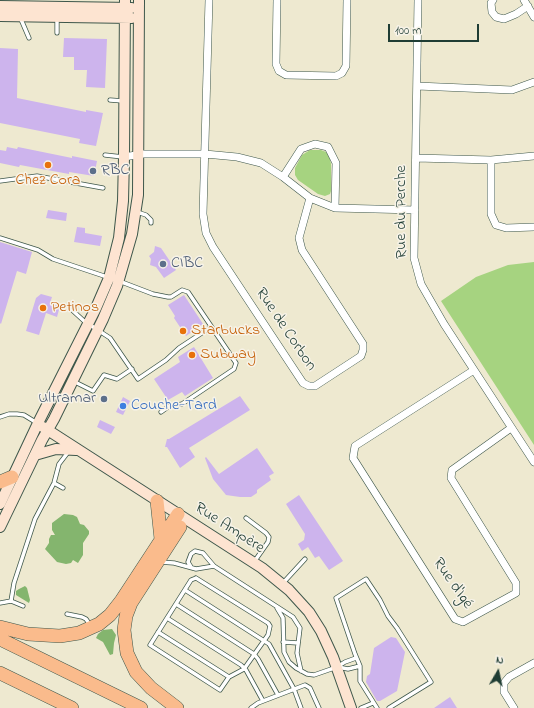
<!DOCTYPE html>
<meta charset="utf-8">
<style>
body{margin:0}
#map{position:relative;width:534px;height:708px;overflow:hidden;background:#eee9d0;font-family:"Indie Flower",sans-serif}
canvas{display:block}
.north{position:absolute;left:478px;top:652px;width:40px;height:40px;-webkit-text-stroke:3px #f7f3e8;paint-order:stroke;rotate:9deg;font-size:11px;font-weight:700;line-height:16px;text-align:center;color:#1f3d34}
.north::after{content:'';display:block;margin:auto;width:14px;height:18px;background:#1f3d34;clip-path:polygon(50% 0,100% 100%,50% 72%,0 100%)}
.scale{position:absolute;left:388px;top:24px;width:91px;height:18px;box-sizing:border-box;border:2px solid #1f3d34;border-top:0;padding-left:5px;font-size:12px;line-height:14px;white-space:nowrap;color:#1f3d34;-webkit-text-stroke:3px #f7f3e8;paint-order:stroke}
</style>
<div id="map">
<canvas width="534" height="708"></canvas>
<div class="north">N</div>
<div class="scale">100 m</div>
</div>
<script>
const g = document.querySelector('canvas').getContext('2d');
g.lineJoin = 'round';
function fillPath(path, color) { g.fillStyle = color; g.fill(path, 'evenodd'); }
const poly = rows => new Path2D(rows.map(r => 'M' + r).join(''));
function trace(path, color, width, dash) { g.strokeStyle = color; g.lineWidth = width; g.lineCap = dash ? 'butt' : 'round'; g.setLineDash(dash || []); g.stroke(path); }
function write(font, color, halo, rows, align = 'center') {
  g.font = font + ' "Indie Flower",sans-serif'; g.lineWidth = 3; g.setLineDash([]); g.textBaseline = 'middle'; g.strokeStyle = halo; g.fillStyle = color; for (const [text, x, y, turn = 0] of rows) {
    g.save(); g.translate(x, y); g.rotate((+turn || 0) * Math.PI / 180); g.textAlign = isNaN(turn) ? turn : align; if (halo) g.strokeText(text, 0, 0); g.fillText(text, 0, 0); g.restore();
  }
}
fillPath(poly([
 [310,150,321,150,326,152,329,155,331,164,331,191,330,194,325,196,318,194,298,180,295,175,295,168,302,155],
 [534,262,534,445,441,301,476,277,508,265]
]), '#a6d380');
fillPath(poly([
 [64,514,73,515,77,517,80,524,84,525,89,531,89,534,83,543,83,555,78,563,73,560,71,563,66,564,57,562,45,549,49,543,49,539,51,535,55,535,52,530,52,523],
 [25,586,27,588,30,600,29,603,16,595,16,591,19,589],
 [112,629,116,635,114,643,113,654,110,655,103,642,96,638,98,634,103,630]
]), '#84b56e');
fillPath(poly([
 [64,38,107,39,105,88,86,87,87,70,74,70,74,57,63,57],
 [0,48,18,49,17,98,86,112,86,110,103,113,96,146,79,143,80,139,0,123],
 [7,147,17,149,18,147,72,158,72,156,97,161,94,176,69,172,69,174,20,165,19,167,0,163,0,150,6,151],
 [48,210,67,213,66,221,46,218],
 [77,227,85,228,85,233,102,236,100,246,74,242],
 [0,242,32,252,26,274,17,271,1,324,0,323],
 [155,246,161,248,176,270,164,278,156,267,150,265,151,259,149,256,154,252],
 [41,294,52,297,50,303,60,306,57,317,46,313,39,335,26,331,36,298],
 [184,295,203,324,186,336,174,318,175,316,168,305],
 [194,347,213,378,185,396,182,392,168,400,154,379,180,362,178,357],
 [240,396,250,410,189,448,195,457,180,468,167,447,165,447,167,439,169,439],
 [123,397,130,401,123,415,116,412],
 [100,420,115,427,111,434,97,427],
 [257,448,274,473,269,476,271,480,257,490,257,493,251,497,240,497,226,495,213,479,205,458,206,457,219,474],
 [299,495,343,561,329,570,319,556,315,558,308,547,302,551,298,544,304,540,305,534,286,504],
 [391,637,396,638,405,652,397,691,380,701,377,701,366,682,367,676,370,674,374,648],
 [450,697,457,708,434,708]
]), '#cdb4ed');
const lane = poly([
 [20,17,29,38],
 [57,33,57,19],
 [110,100,123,101],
 [105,155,123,157],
 [0,181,37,176,103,188],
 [137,212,146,215,151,220,151,223],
 [0,238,38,250,53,259,107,277],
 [119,281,153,294,168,297,171,297,182,290,188,292,236,363,234,369,182,404,168,407,161,412],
 [72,310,84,321,110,338,138,379,166,360,179,348,211,327],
 [73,381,93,391,104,375,117,379,132,369],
 [0,417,9,414,17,414,24,415,37,423],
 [54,483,63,488],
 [246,518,266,533,269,537,268,542,254,562],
 [160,562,174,563,196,569,214,566],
 [191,567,188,562,191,554,195,551,203,553,214,566,293,617,300,628,297,653,301,671],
 [196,578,268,623,270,626,268,635,244,669,229,677,220,690,150,645,191,580,196,578],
 [283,583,305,559],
 [185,590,269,644,294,689,301,708],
 [11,601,14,583,35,519,54,483,59,464,69,451],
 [0,603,11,601,23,606],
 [176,604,254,654,258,659,278,695],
 [277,608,283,618,284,652,289,662,296,668,307,674,314,675,337,667,345,662,356,658],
 [67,614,82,617,86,619,90,625],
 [167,618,241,665,246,670,263,701],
 [158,632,229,677],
 [283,642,298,643],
 [338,667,348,669,360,666],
 [251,708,258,703,305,685,310,688,319,708],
 [361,708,373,703],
 [377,708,360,681,360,666,355,654,336,598,366,579,380,600,388,616,397,628,431,682,389,708]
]);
const street = poly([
 [209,0,203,214,206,233,213,247,303,383,309,386,315,386,361,356,363,350,363,344,302,250,299,238,310,198],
 [277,0,276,64,279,71,286,75,336,76,342,73,346,66,347,0],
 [418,0,414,258,421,284,444,324,534,462],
 [493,0,491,3,492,12,496,17,504,19,516,14,528,6],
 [524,0,534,17],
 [417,86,512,90,534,82],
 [124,157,142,154,205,154,237,157,261,163,283,177,310,198,335,208,415,210],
 [416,158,491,160,534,156],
 [491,160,491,214,496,225,506,228,534,227],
 [283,177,301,149,315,144,328,147,336,163,335,208],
 [474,370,355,446,353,458,455,619,463,622,516,593,516,583,451,478,452,470,511,428],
 [514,708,504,692,504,683,509,677,534,663]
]);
const secondary = poly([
 [0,6,132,8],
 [0,16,132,18],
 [43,427,262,568,289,590,309,612,321,631,333,657,351,708],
 [35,455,56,449,76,450],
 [0,504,38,423,96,308,109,278,119,238,123,201,124,157,125,0],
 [0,527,42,440,54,419,103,319,117,286,132,234,138,195,139,0]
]);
const highway = poly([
 [0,482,12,477],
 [157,501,161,539],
 [0,627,28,634,60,636,79,633,99,624,110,615,121,601,178,514],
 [0,639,141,708],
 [0,673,72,708],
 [177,708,151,688,136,672,127,653,124,630,126,616,131,603,180,527]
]);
trace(lane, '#3e574b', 5);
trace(street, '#3e574b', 8);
trace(secondary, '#3e574b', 12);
trace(highway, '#3e574b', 14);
trace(lane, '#fff', 3.5);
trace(street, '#fff', 7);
trace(secondary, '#fde4d1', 10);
trace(highway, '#fabb8c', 13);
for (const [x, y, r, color] of [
 [48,165,4,"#e8710a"],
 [93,171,4,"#5c6f8a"],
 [163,264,4,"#5c6f8a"],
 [43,308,4,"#e8710a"],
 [183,331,4,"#e8710a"],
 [192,355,4,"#e8710a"],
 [104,399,4,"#5c6f8a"],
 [123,406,4,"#3f7fe0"]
]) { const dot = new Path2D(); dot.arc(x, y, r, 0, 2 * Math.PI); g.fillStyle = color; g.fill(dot); trace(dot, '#f7f3e8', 1.5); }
write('16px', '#4e5e75', '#f7f3e8', [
 ["RBC",101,171],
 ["CIBC",171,264],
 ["Ultramar",96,399,"right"]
], 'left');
write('16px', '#c56008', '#f7f3e8', [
 ["Chez Cora",48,181,"center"],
 ["Petinos",51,308],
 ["Starbucks",191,331],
 ["Subway",200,355]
], 'left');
write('16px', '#1f3d34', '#f7f3e8', [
 ["Rue du Perche",402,212,-90],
 ["Rue de Corbon",285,330,56],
 ["Rue Ampère",229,529,33],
 ["Rue d'Igé",452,584,55]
]);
write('16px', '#366cbe', '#f7f3e8', [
 ["Couche-Tard",131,406]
], 'left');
</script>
